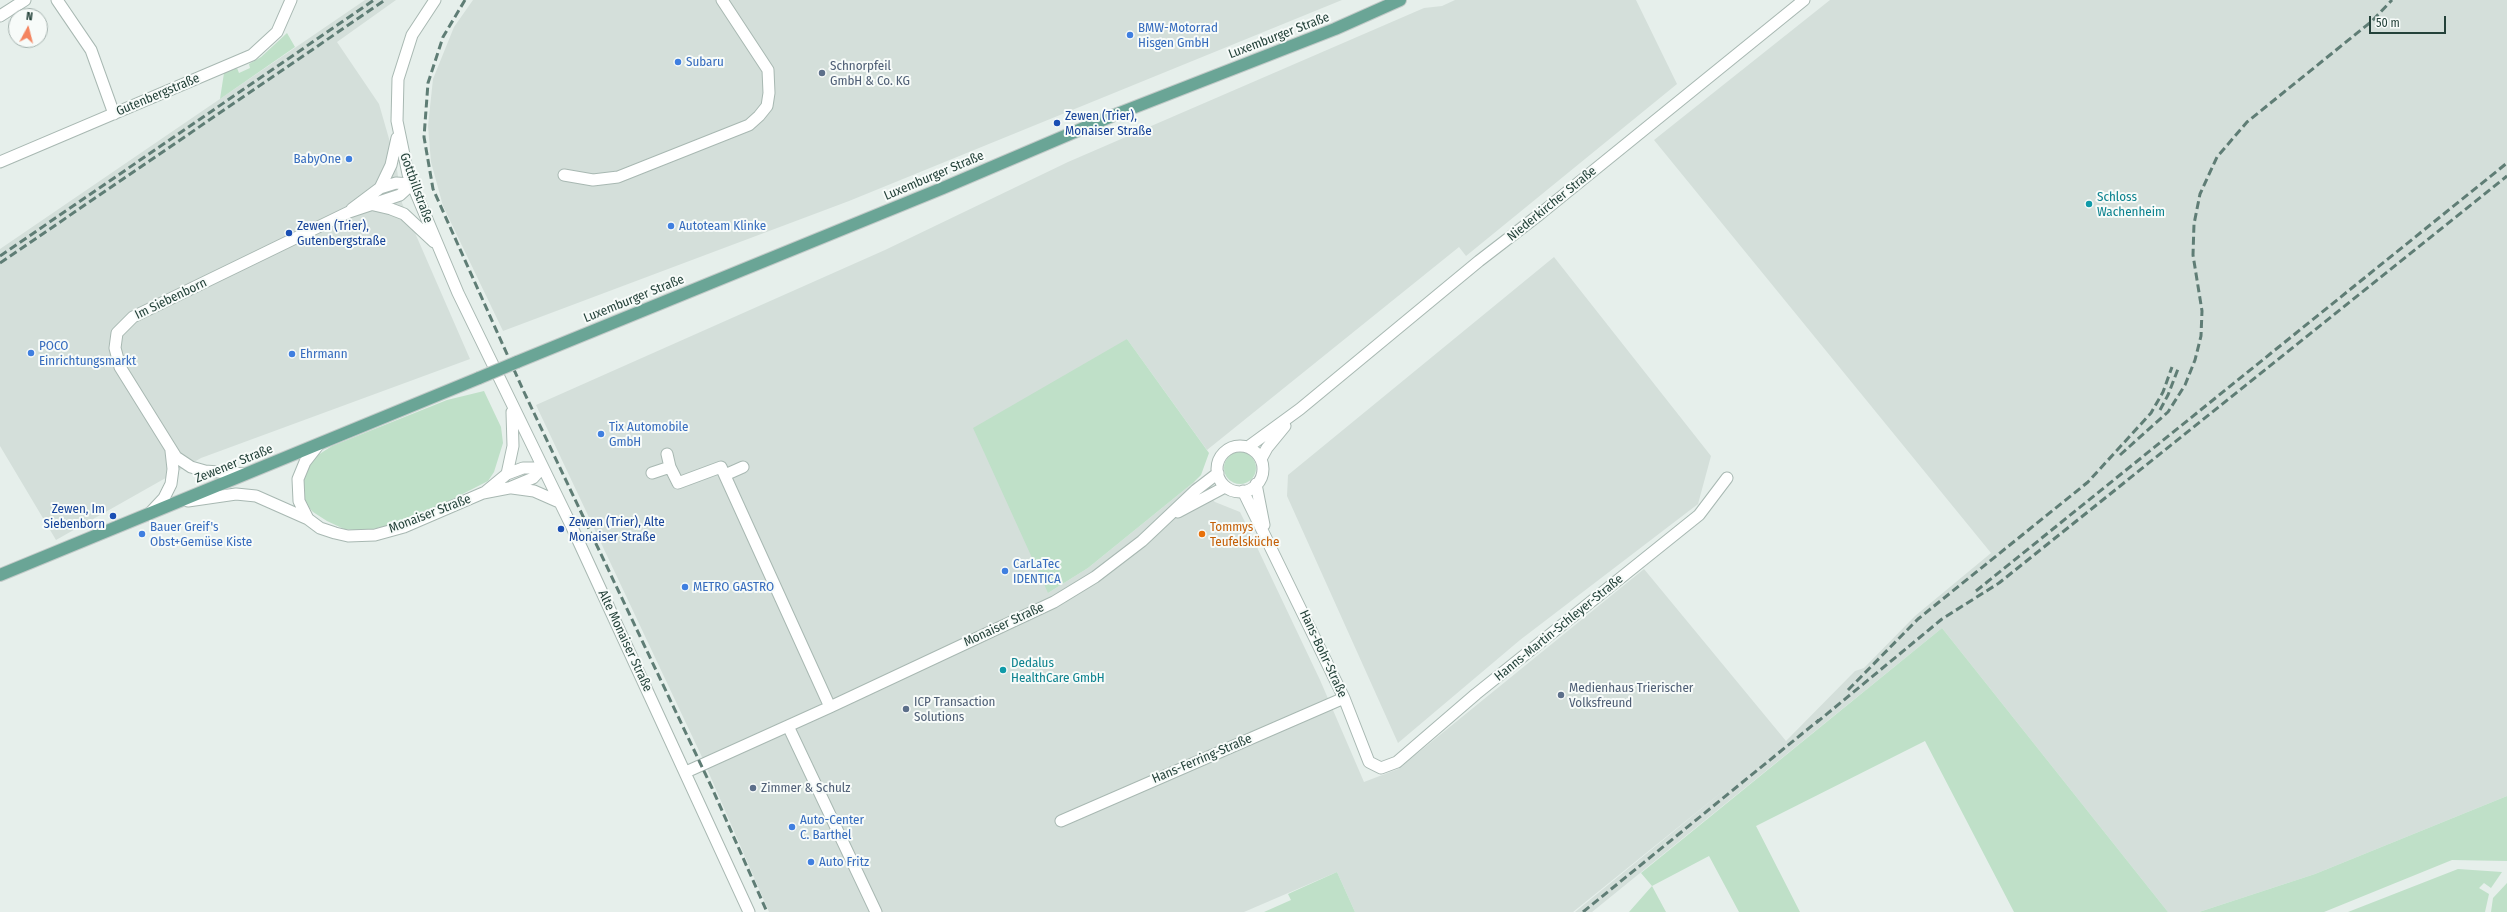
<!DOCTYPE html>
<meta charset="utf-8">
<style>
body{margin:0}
#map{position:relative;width:2507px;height:912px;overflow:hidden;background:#e6efeb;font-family:"Fira Sans Condensed",sans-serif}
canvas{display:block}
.north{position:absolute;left:8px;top:8px;width:40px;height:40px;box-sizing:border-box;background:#f7fbf9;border:1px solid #a3b1ad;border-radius:50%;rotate:7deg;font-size:11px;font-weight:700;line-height:16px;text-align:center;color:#24423a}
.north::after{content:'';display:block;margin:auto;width:14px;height:18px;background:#f4845f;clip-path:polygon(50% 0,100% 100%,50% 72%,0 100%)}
.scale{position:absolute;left:2369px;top:16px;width:77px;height:18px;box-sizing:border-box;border:2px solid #24423a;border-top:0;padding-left:5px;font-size:12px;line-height:14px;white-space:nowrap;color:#24423a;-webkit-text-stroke:3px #f7fbf9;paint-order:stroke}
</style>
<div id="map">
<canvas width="2507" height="912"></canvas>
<div class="north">N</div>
<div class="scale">50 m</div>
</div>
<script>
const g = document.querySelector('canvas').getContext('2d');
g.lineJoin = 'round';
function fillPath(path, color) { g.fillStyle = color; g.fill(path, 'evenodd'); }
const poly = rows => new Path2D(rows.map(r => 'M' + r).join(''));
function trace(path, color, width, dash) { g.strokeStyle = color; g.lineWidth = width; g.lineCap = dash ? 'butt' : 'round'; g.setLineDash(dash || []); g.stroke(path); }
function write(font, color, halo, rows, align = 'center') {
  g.font = font + ' "Fira Sans Condensed",sans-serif'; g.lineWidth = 4; g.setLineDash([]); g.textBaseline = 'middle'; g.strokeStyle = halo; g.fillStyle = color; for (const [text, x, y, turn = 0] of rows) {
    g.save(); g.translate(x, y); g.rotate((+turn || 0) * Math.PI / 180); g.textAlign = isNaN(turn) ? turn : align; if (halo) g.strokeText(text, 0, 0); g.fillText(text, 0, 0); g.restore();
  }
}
fillPath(poly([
 [365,0,396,0,337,42,379,104,396,163,402,203,470,359,201,458,56,540,0,446,0,249],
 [473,0,1342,0,849,201,503,331,443,206,431,162,428,126,433,79,454,27],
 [1455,0,1636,0,1677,84,1466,256,1459,247,1207,450,1127,339,1048,593,1088,568,1194,482,1215,502,1240,512,1245,522,1320,680,1364,782,1398,769,1644,569,1786,741,1855,671,1864,668,1915,616,1991,553,1654,140,1830,0,2507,0,2507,796,2315,874,2199,912,2168,912,1942,628,1592,912,1575,912,1728,787,1573,912,1355,912,1337,872,1244,912,769,912,701,755,536,405,885,250,1068,162,1424,8,1442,6],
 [1554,257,1711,456,1698,504,1520,640,1398,743,1287,496,1288,475]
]), '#d4dfda');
fillPath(poly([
 [287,33,295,47,220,99,224,73,237,68,239,73,250,68,249,64,261,57],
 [1127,339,1209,453,1201,475,1194,482,1088,568,1048,593,973,428],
 [484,391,501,427,503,443,494,472,488,481,447,502,387,526,363,531,344,529,327,521,313,512,304,502,303,476,308,462,318,455,332,446,447,400],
 '1224 468a16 16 0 1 1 32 0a16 16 0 1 1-32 0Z',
 [1942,628,2168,912,2014,912,1925,741,1756,826,1800,912,1739,912,1709,856,1652,886,1666,912,1629,912,1652,886,1641,873],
 [2507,796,2507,861,2452,860,2324,912,2199,912,2315,874],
 [2458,869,2502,872,2491,888,2484,883,2479,888,2489,894,2485,912,2348,912],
 [1337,872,1355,912,1264,912,1291,900,1288,894],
 [2507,883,2507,912,2491,912,2493,898]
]), '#bfe0c8');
const minor = poly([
 [57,0,91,50,114,114],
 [435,0,412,35,398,79,397,121,408,174,458,293,571,525,749,912],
 [0,16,25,0],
 [0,162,252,55,277,32,291,0],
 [564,175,593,180,618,177,749,125,759,116,767,106,769,93,768,70,722,0],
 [380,188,391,165,397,138],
 [374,205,391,209,404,214,434,242],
 [352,209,380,188,396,183,412,184],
 '1217 469a23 23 0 1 1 46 0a23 23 0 1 1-46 0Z',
 [1248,447,1300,409,1479,261,1540,214,1804,0],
 [667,454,670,467],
 [1261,459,1267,448,1285,426],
 [652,473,670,467,678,483,721,467,830,707],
 [245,474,205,471,191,467,176,457,120,367,115,348,117,333,133,317,349,212,400,195,412,184],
 [507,474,513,446,512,412],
 [725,475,743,467],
 [1256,484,1264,525],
 [512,488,534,491,559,502],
 [1243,491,1344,698,1369,762,1381,768,1397,762,1476,694,1699,515,1727,478],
 [484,493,507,474,523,468,542,468],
 [188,501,236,494,256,496,308,519,320,528,335,533,348,536,375,535,404,527,483,493,509,488,533,478,542,468],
 [1178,512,1225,487],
 [150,513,164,498,171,484,173,469,171,451],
 [308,519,299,501,298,479,305,462,319,444],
 [788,726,876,912],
 [686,772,830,707,1054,602,1095,577,1142,541,1196,490,1218,473],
 [1061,821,1344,698]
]);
const primary = poly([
 [517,362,943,188,1112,116,1335,29,1400,0],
 [0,575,479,378]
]);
trace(minor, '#a8b8b2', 13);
trace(primary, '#c2cac8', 14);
trace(minor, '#fff', 11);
trace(primary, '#6aa596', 12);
trace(poly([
 [465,0,443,37,428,83,424,137,433,189,524,392,712,788,767,912],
 [0,256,374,0],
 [0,263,385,0],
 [2160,410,2168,395,2178,369],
 [2120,455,2168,412,2185,385,2195,360,2201,336,2202,311,2193,255,2194,224,2200,194,2217,157,2247,122,2372,21,2392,0],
 [1976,591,2507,163],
 [1848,690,1918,619,2088,482,2151,413,2163,392,2172,367],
 [1816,723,1942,619,1999,583,2507,176],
 [1583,912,1819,720]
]), '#5f7d75', 3, [8, 4]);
const primaryBridge = poly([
 [479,378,517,362]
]);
trace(primaryBridge, '#c2cac8', 14, []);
trace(primaryBridge, '#6aa596', 12);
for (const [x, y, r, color] of [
 [1130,35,4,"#3f7fe0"],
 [678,62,4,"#3f7fe0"],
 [822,73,4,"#5c6f8a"],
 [1057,123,4,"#1a4fb4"],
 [349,159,4,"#3f7fe0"],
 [2089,204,4,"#0f9aa8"],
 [671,226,4,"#3f7fe0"],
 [289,233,4,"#1a4fb4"],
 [31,353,4,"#3f7fe0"],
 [292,354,4,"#3f7fe0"],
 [601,434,4,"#3f7fe0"],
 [113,516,4,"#1a4fb4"],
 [561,529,4,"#1a4fb4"],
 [142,534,4,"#3f7fe0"],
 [1202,534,4,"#e8710a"],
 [1005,571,4,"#3f7fe0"],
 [685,587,4,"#3f7fe0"],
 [1003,670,4,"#0f9aa8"],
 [1561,695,4,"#5c6f8a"],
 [906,709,4,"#5c6f8a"],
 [753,788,4,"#5c6f8a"],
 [792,827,4,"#3f7fe0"],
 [811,862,4,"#3f7fe0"]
]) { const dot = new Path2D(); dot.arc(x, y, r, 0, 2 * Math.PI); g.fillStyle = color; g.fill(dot); trace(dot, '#f7fbf9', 1.5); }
write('13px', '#366cbe', '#f7fbf9', [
 ["BMW-Motorrad",1138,28],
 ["Hisgen GmbH",1138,43],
 ["Subaru",686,62],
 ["BabyOne",341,159,"right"],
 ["Autoteam Klinke",679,226],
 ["POCO",39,346],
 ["Einrichtungsmarkt",39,361],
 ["Ehrmann",300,354],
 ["Tix Automobile",609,427],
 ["GmbH",609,442],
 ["Bauer Greif's",150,527],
 ["Obst+Gemüse Kiste",150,542],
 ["CarLaTec",1013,564],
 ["IDENTICA",1013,579],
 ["METRO GASTRO",693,587],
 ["Auto-Center",800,820],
 ["C. Barthel",800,835],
 ["Auto Fritz",819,862]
], 'left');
write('13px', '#24423a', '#f7fbf9', [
 ["Luxemburger Straße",1279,36,-21],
 ["Gutenbergstraße",158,95,-23],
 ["Luxemburger Straße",934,176,-23],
 ["Gottbillstraße",416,188,70],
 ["Niederkircher Straße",1552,204,-39],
 ["Im Siebenborn",171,299,-26],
 ["Luxemburger Straße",634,299,-22],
 ["Zewener Straße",234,464,-22],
 ["Monaiser Straße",430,514,-21],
 ["Monaiser Straße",1004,625,-25],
 ["Hanns-Martin-Schleyer-Straße",1559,628,-39],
 ["Alte Monaiser Straße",625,641,65],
 ["Hans-Bohr-Straße",1323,654,65],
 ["Hans-Ferring-Straße",1202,759,-23]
]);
write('13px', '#4e5e75', '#f7fbf9', [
 ["Schnorpfeil",830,66],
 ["GmbH & Co. KG",830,81],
 ["Medienhaus Trierischer",1569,688],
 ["Volksfreund",1569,703],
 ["ICP Transaction",914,702],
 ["Solutions",914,717],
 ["Zimmer & Schulz",761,788]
], 'left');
write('13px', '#164399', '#f7fbf9', [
 ["Zewen (Trier),",1065,116],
 ["Monaiser Straße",1065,131],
 ["Zewen (Trier),",297,226],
 ["Gutenbergstraße",297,241],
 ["Zewen, Im",105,509,"right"],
 ["Siebenborn",105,524,"right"],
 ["Zewen (Trier), Alte",569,522],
 ["Monaiser Straße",569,537]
], 'left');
write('13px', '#0d838f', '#f7fbf9', [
 ["Schloss",2097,197],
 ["Wachenheim",2097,212],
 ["Dedalus",1011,663],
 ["HealthCare GmbH",1011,678]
], 'left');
write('13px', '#c56008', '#f7fbf9', [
 ["Tommys",1210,527],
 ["Teufelsküche",1210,542]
], 'left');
</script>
